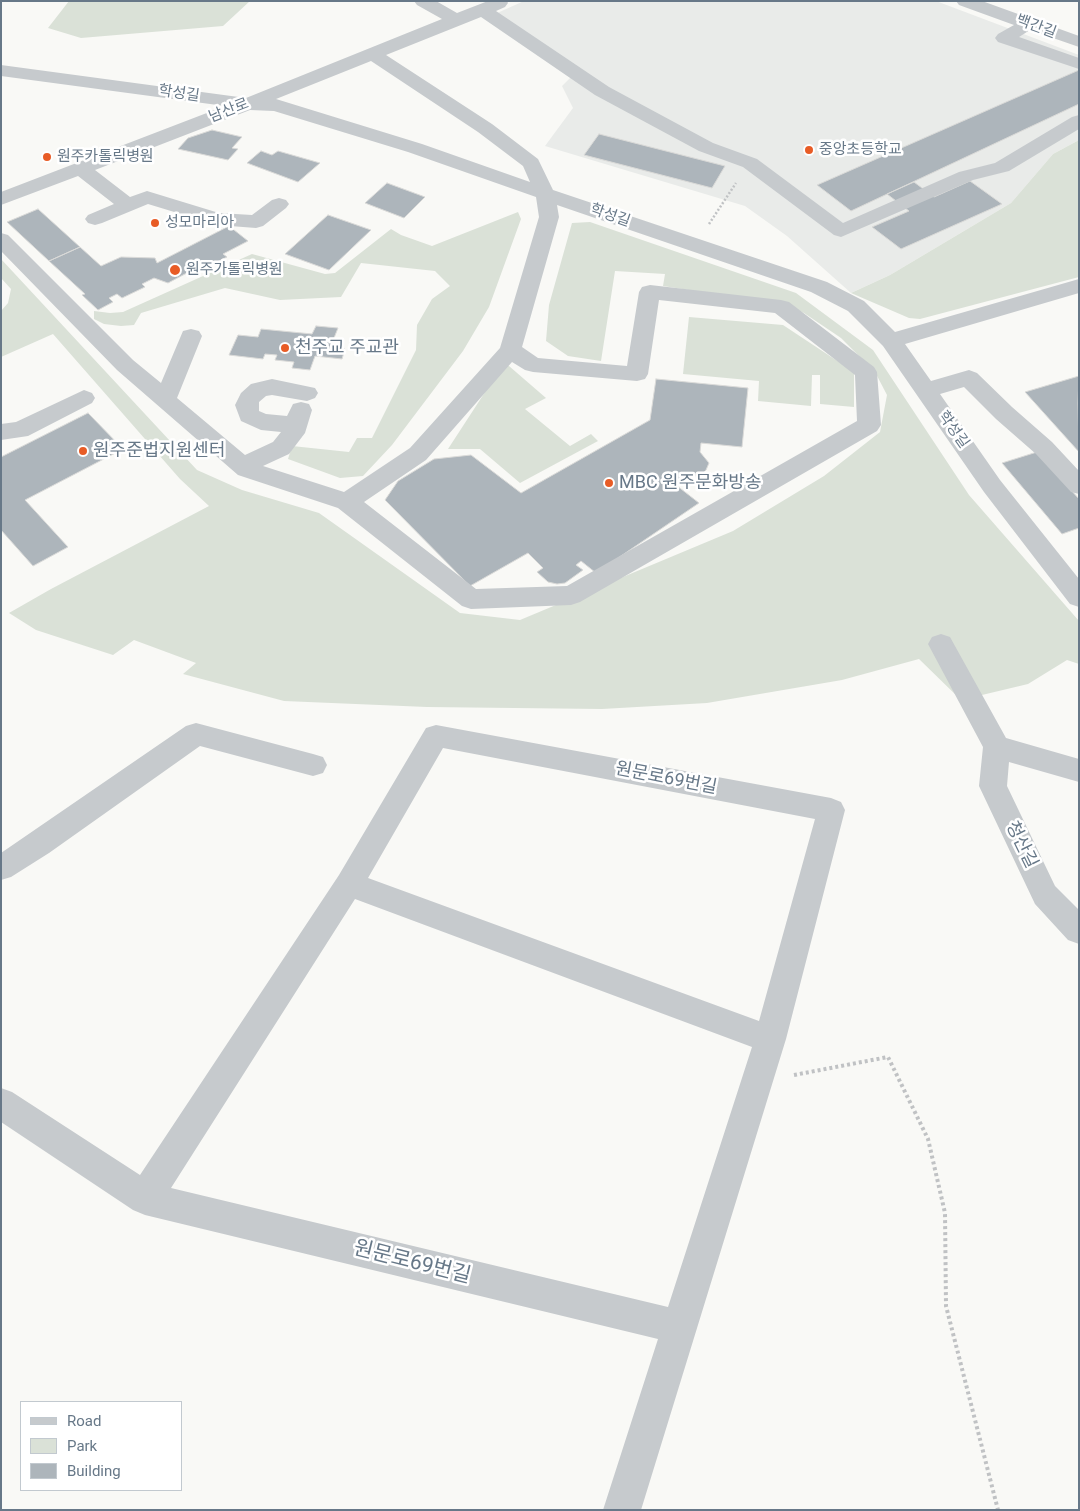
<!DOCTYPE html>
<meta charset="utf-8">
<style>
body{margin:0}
#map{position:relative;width:1080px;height:1511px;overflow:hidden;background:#f9f9f6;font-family:Roboto,sans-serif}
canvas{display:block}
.frame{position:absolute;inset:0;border:2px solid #677888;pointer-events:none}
.legend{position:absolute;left:20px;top:1401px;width:162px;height:90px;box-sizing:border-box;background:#fff;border:1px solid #c2c9cf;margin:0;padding:6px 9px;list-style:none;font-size:15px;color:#677888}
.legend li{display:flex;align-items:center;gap:10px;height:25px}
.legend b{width:25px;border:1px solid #c2c9cf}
</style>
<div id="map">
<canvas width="1080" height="1511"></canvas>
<div class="frame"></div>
<ul class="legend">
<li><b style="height:6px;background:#c6cacd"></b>Road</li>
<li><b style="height:14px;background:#dae1d7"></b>Park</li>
<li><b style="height:14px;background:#adb5bb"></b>Building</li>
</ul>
</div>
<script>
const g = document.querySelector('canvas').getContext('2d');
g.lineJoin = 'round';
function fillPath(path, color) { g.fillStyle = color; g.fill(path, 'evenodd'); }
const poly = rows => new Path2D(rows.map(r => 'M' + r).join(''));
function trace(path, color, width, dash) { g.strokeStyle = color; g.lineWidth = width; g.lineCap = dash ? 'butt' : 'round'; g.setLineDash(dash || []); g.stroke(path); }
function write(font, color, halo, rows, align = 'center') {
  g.font = font + ' Roboto,"Noto Sans KR",sans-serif'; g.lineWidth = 5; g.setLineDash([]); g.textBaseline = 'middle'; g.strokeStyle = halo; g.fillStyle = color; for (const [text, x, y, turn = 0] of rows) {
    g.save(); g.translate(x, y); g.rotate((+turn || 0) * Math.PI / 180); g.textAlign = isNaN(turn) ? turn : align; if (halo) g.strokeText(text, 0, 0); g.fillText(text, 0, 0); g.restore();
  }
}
fillPath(poly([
 [524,1,936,1,1079,55,1079,140,1053,154,1011,203,890,275,851,293,787,236,745,206,545,146,573,108,562,86,576,72,495,14]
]), '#e9ebe9');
fillPath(poly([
 [69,1,250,1,223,26,81,38,48,28],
 [1079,140,1079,277,920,319,909,318,851,293,890,275,1011,203,1053,154],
 [518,212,521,219,489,307,463,351,392,445,363,476,340,478,288,459,292,446,349,452,357,438,372,438,416,350,417,325,432,299,450,286,435,271,361,263,341,297,280,300,225,288,141,313,134,325,121,326,104,324,94,319,94,311,110,313,123,312,252,254,325,274,335,273,391,229,401,235,432,246],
 [590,222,796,293,873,350,969,495,1079,621,1079,664,1067,660,1028,684,961,700,919,659,842,680,707,703,602,709,427,707,284,701,183,674,196,663,134,640,113,655,36,630,9,613,51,589,209,506,180,479,53,334,1,357,1,311,8,303,11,289,1,278,1,259,197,470,242,490,319,513,460,613,520,620,733,531,824,476,880,432,887,395,875,372,841,338,804,313,787,305,663,286,665,274,615,271,601,361,568,356,546,341,549,305,572,223],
 [689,317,783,325,854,372,854,407,820,404,820,375,812,375,811,406,758,401,759,381,683,374],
 [502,366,509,366,546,398,525,409,570,446,591,434,598,441,520,483,480,449,448,449]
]), '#dae1d7');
const building = poly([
 [1079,70,1079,104,851,211,817,185,1079,70],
 [212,130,242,137,232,148,238,149,228,160,178,149,188,138,212,130],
 [599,134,725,166,712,188,584,155,599,134],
 [261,151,272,155,278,151,320,163,298,182,247,163,261,151],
 [970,181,1002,204,901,249,872,227,909,211,887,194,914,182,934,197,970,181],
 [387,183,425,197,404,218,365,203,387,183],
 [38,209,80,247,49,261,7,222,38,209],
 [328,215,371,230,329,270,285,254,328,215],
 [229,226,248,241,223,254,227,257,203,269,200,266,168,283,154,278,142,284,145,287,122,298,117,294,109,298,113,302,98,310,82,295,85,294,49,261,80,247,101,266,121,257,155,258,157,263,229,226],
 [316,326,338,328,330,348,345,349,342,359,315,356,310,370,292,368,294,362,275,360,277,355,265,354,263,359,229,355,238,335,258,337,261,329,312,334,316,326],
 [1079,376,1078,403,1079,452,1025,392,1079,376],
 [656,379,748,388,742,447,701,443,700,452,709,463,706,470,700,476,690,476,676,485,699,503,596,573,581,561,576,565,583,570,565,583,557,584,548,582,537,572,543,568,528,553,470,586,385,500,398,481,434,459,471,455,521,493,650,420,656,379],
 [88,413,123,449,25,500,68,547,33,566,1,530,1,457,88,413],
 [1037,452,1079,499,1079,528,1062,534,1002,463,1037,452]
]);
fillPath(building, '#adb5bb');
trace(building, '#dadad8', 1);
trace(poly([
 [709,224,736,183]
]), '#c0c2c4', 2.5, [2, 2]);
trace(poly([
 [794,1075,888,1057,928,1139,945,1213,946,1306,998,1510]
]), '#c0c2c4', 4, [3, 3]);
fillPath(poly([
 [414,1,436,1,457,13,488,1,507,1,508,3,505,7,496,11,609,87,713,143,757,159,843,223,959,172,995,163,1072,117,1079,115,1079,129,1009,171,973,180,841,237,834,235,743,167,699,151,595,95,481,17,386,55,492,124,538,159,553,190,827,282,864,301,895,332,1079,279,1079,293,905,344,931,381,969,370,977,373,1012,407,1052,442,1079,471,1079,494,1071,492,1036,454,996,419,964,387,940,394,1000,480,1079,579,1079,607,1070,604,984,492,883,346,848,311,811,292,557,205,559,217,522,347,538,358,627,366,639,292,642,287,650,285,781,300,789,302,874,367,877,372,881,425,877,431,580,602,571,605,471,609,462,606,338,508,238,475,117,370,1,251,1,233,8,235,133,360,161,383,183,331,191,329,199,331,202,336,177,398,245,455,273,442,281,432,261,430,241,421,235,405,241,393,251,384,272,379,315,388,318,393,315,398,307,401,272,395,266,396,259,402,259,411,266,414,287,416,293,404,301,402,309,404,312,410,305,433,289,454,263,466,344,492,410,448,500,348,539,217,536,197,408,152,274,111,250,110,95,170,130,197,147,191,219,213,252,215,272,200,279,198,286,200,289,204,286,208,263,226,256,228,217,225,148,204,102,223,95,225,88,223,85,219,88,215,114,204,78,176,1,205,1,192,225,106,1,76,1,65,246,98,442,19,417,5,414,1],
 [371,61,478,132,523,166,530,182,422,144,276,99,371,61],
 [659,300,775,313,855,375,857,421,567,586,476,589,364,502,426,460,512,362,525,370,533,372,637,381,645,379,648,374,659,300],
 [956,1,982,1,1079,36,1079,47,1030,30,1019,37,1079,58,1079,69,998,42,995,38,998,34,1014,25,959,5,956,1],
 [84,390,92,393,95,398,92,403,28,436,1,440,1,424,16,422,84,390],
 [941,634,950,637,1006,738,1079,759,1079,782,1009,762,1007,786,1055,886,1079,910,1079,944,1068,940,1035,904,979,786,983,747,928,644,932,637,941,634],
 [196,723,313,754,323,757,327,765,323,773,313,776,200,746,49,853,11,877,1,880,1,853,186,726,196,723],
 [436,725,831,798,841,802,845,810,786,1039,641,1510,603,1510,658,1339,145,1215,133,1210,1,1122,1,1088,12,1092,140,1175,339,875,426,728,436,725],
 [443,748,815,819,759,1021,368,878,443,748],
 [355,899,752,1047,668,1307,171,1188,355,899]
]), '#c6cacd');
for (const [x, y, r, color] of [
 [809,150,5,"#e85c26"],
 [47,157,5,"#e85c26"],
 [155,223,5,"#e85c26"],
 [175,270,6,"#e85c26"],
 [285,348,5,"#e85c26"],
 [83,451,5,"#e85c26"],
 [609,483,5,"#e85c26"]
]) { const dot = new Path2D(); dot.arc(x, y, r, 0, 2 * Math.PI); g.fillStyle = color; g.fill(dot); trace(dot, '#fff', 2); }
write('15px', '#677888', '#fff', [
 ["백간길",1036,27,20],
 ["학성길",179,94,8],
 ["남산로",229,111,-21],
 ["학성길",610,216,19],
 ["학성길",953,430,55]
]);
write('15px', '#677888', '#fff', [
 ["중앙초등학교",819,150],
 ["원주카톨릭병원",57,157],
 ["성모마리아",165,223],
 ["원주가톨릭병원",186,270]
], 'left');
write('18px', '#677888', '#fff', [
 ["천주교 주교관",295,348],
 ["원주준법지원센터",93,451],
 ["MBC 원주문화방송",619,483]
], 'left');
write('18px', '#677888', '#fff', [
 ["원문로69번길",666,779,11],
 ["청산길",1021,845,64]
]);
write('21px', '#677888', '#fff', [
 ["원문로69번길",412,1263,14]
]);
</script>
